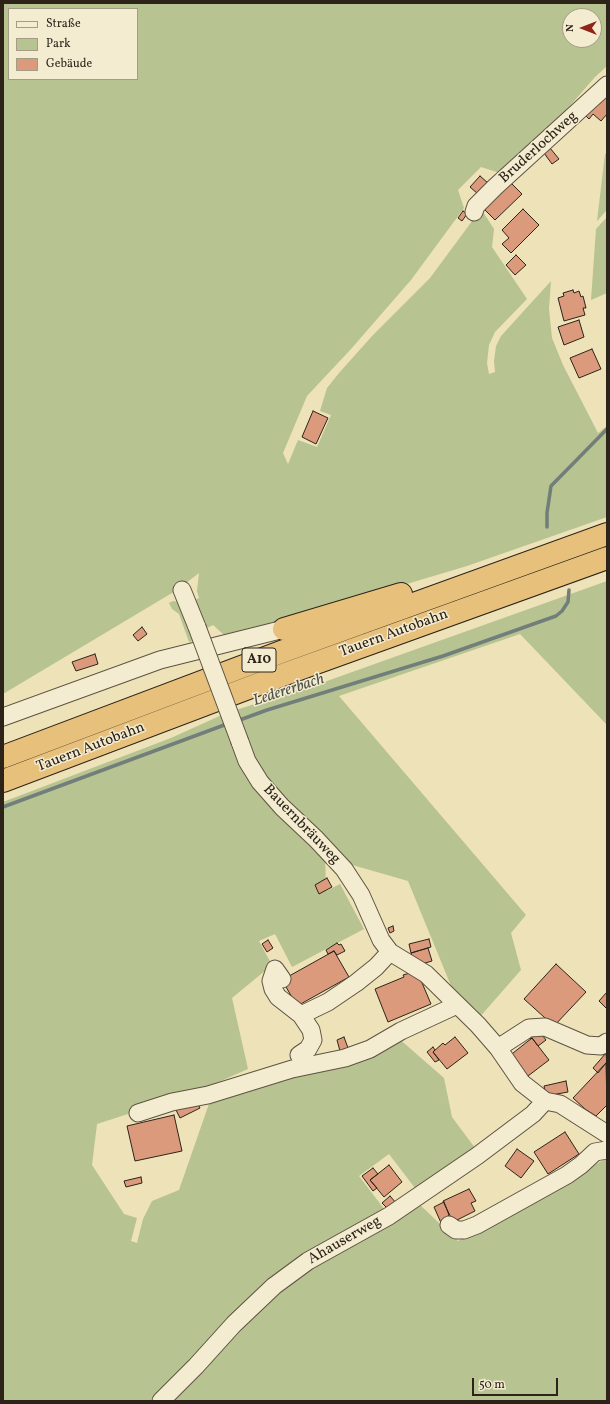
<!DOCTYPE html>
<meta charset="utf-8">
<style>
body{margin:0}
#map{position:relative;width:610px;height:1404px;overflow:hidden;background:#eee2b8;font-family:Vollkorn,serif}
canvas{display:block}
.frame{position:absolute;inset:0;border:4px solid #2d2319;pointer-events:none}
.legend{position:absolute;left:8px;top:8px;width:130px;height:72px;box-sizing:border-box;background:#f4ecd1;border:1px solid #a49c87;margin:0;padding:5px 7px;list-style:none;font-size:12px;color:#2d2319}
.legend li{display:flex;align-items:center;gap:8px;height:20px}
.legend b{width:20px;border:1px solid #a49c87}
.north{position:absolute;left:562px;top:8px;width:40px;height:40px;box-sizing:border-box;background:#f4ecd1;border:1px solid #a49c87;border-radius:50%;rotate:270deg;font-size:11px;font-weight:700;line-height:16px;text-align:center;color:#2d2319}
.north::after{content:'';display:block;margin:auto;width:14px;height:18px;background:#8f2418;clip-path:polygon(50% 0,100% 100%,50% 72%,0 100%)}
.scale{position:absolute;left:472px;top:1378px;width:86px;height:18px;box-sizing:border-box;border:2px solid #2d2319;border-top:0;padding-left:5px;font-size:12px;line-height:14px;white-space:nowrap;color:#2d2319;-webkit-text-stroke:3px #f4ecd1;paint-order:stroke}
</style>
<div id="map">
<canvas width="610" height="1404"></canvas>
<div class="frame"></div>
<ul class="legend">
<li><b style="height:5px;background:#f4ecd1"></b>Straße</li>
<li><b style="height:11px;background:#b7c390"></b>Park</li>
<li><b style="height:11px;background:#dc9a7d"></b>Gebäude</li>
</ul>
<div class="north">N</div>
<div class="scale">50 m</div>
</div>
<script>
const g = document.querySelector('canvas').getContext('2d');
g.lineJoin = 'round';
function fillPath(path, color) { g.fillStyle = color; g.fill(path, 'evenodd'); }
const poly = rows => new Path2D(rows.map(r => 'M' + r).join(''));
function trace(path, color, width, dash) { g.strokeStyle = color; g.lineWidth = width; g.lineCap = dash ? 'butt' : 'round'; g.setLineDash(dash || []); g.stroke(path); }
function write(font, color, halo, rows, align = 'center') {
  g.font = font + ' Vollkorn,serif'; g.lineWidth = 3; g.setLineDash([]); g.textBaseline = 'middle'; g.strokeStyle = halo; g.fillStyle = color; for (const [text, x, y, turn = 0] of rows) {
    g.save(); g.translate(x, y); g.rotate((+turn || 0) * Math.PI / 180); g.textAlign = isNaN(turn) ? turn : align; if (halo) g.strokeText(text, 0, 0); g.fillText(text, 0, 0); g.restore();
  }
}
fillPath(poly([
 [3,3,607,3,607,66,595,77,548,131,500,173,481,167,458,190,464,208,411,280,351,349,307,396,283,453,288,464,298,440,317,447,331,415,320,411,327,388,339,373,373,335,430,278,481,209,494,229,492,247,527,299,495,332,489,345,487,363,489,374,495,372,494,361,496,346,501,336,551,281,549,309,552,338,563,365,598,433,607,426,607,517,467,566,286,620,224,635,213,625,207,628,195,600,199,598,197,591,199,573,177,590,3,694],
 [9,9,137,9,137,79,9,79],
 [570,16,594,16,594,40,570,40],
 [607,152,607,210,597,221,605,154],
 [607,217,607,293,591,300,596,229],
 [607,581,607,725,520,634,339,696,526,915,511,933,521,970,478,1019,456,998,408,881,342,862,255,765,236,710,327,681],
 [173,601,179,602,196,640,189,642,179,614,172,609,169,603],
 [224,714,237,750,325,855,326,891,340,884,364,929,292,967,275,934,259,941,272,965,232,998,248,1069,196,1092,97,1124,92,1165,124,1214,137,1218,131,1241,137,1243,143,1219,152,1201,179,1190,211,1098,397,1037,444,1078,452,1117,475,1148,418,1192,389,1154,359,1176,388,1214,301,1262,155,1401,3,1401,3,802,171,738],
 [607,1158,607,1401,165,1401,298,1273,418,1203,458,1241]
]), '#b7c390');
trace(poly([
 [547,527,547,513,551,486,607,429],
 [237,721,267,710,443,656,556,616,562,611,568,602,569,590],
 [3,807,227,724]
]), '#717e7a', 3.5);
const building = poly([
 [607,95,607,114,601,121,593,114,589,119,584,114,607,95],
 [550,148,559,159,552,164,544,153,550,148],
 [480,176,488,183,478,194,470,187,480,176],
 [509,181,522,194,495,220,482,207,509,181],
 [523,209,539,225,511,253,502,244,509,238,502,230,523,209],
 [463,211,467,214,462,221,458,218,463,211],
 [516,255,526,265,515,275,506,265,516,255],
 [573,290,574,293,579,291,581,297,583,296,586,308,583,308,585,315,564,321,558,298,564,296,563,293,573,290],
 [579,320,584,337,564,345,558,327,579,320],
 [592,349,601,369,579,378,570,358,592,349],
 [313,411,328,418,316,444,302,437,313,411],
 [142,627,147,634,138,641,133,635,142,627],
 [95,654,98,664,76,671,72,662,95,654],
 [327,878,332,887,319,894,315,885,327,878],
 [393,926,394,931,390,933,388,928,393,926],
 [429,939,431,947,411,953,409,944,429,939],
 [268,940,273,948,267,952,262,944,268,940],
 [337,943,339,945,341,944,345,951,337,955,334,951,328,954,326,950,337,943],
 [428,948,432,961,415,966,411,953,428,948],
 [334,951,349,977,297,1006,282,980,334,951],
 [556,964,586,992,554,1026,524,999,556,964],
 [417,971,431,1004,388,1022,375,989,404,977,403,975,417,971],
 [607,992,607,1009,599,1001,607,992],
 [539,1031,546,1040,538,1046,532,1038,530,1039,530,1038,539,1031],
 [344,1037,348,1048,340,1051,337,1040,344,1037],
 [455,1037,468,1053,447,1069,433,1052,443,1043,445,1045,455,1037],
 [532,1038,549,1060,524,1079,508,1057,532,1038],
 [433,1047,435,1050,433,1052,439,1060,435,1062,427,1052,433,1047],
 [606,1053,607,1064,606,1063,598,1073,593,1068,606,1053],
 [606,1063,607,1105,596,1116,585,1109,573,1098,606,1063],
 [566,1081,568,1092,546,1096,544,1086,566,1081],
 [196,1100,200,1108,180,1118,176,1110,196,1100],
 [174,1115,182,1151,135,1161,127,1126,174,1115],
 [565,1132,579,1154,548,1174,534,1152,565,1132],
 [517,1149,534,1161,521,1178,505,1166,517,1149],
 [389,1165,402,1182,384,1197,370,1180,389,1165],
 [373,1168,378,1174,370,1180,377,1188,373,1191,362,1176,373,1168],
 [141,1177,142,1183,126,1187,124,1181,141,1177],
 [469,1189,476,1201,471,1203,475,1211,453,1222,443,1201,469,1189],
 [390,1196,397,1204,389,1210,382,1203,390,1196],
 [444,1202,449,1215,448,1215,451,1221,442,1225,434,1207,444,1202]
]);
fillPath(building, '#dc9a7d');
trace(building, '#2d2319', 1);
const minor = poly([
 [474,212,476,206,495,187,607,85],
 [182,590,197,627],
 [3,717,160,660,284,629],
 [240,742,247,761,260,782,282,807,316,839,344,869,361,895,381,940,390,952,426,974,478,1025,498,1048,522,1083,545,1101,560,1104,607,1134],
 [282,979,275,969,271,981,273,989,278,997,301,1015,311,1030,313,1040,308,1049,299,1055],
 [301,1015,328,1002,356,983,376,967,390,952],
 [498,1048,529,1028,545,1027,587,1045,601,1046,607,1042],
 [138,1113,172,1102,208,1095,292,1069,345,1058,370,1049,401,1031,457,1005],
 [449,1225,456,1230,464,1230,477,1225,567,1175,581,1165,595,1152,607,1150],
 [161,1401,196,1366,234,1324,274,1286,308,1261,389,1216,477,1156,533,1114,545,1101]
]);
const highway = poly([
 [284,629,401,594],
 [3,757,281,652,607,534],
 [3,781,288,673,607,558]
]);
trace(minor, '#5d5341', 19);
trace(highway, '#2d2319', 24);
trace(minor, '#f4ecd1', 17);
trace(highway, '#e7c17c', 22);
const minorBridge = poly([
 [197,627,240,742]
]);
trace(minorBridge, '#5d5341', 19, []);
trace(minorBridge, '#f4ecd1', 17);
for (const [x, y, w] of [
 [259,660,34]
]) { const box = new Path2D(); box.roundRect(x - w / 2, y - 12, w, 24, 3); g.fillStyle = '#f4ecd1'; g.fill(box); trace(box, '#2d2319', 1); }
write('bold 14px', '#2d2319', null, [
 ["A10",259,660]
]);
write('15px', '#2d2319', '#f4ecd1', [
 ["Bruderlochweg",539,148,-42],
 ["Tauern Autobahn",394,634,-20],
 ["Tauern Autobahn",91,748,-21],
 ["Bauernbräuweg",301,825,46],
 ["Ahauserweg",345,1241,-30]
]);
write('italic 16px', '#4f5149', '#f4ecd1', [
 ["Ledererbach",289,691,-18]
]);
</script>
